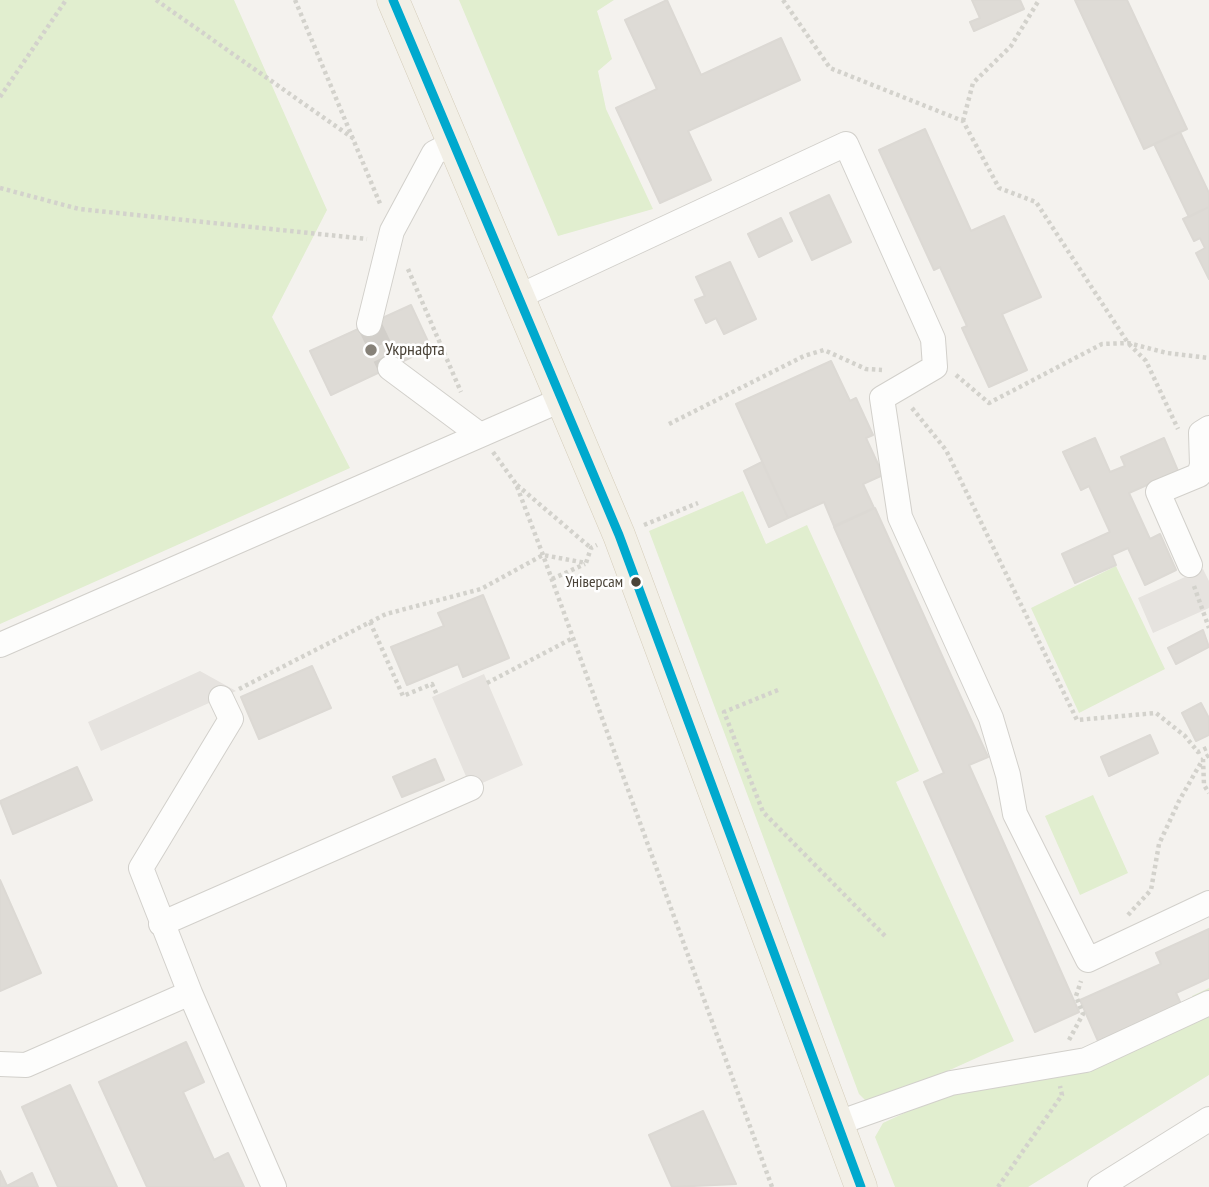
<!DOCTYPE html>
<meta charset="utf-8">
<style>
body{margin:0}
canvas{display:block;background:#f4f2ee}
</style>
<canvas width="1209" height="1187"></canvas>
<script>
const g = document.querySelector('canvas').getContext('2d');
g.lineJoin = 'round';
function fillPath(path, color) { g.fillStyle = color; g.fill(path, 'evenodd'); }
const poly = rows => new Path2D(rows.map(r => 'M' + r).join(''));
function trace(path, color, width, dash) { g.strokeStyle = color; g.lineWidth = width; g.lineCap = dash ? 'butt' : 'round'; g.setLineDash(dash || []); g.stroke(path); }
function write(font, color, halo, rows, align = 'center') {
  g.font = font + ' "PT Sans Narrow",sans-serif'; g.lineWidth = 5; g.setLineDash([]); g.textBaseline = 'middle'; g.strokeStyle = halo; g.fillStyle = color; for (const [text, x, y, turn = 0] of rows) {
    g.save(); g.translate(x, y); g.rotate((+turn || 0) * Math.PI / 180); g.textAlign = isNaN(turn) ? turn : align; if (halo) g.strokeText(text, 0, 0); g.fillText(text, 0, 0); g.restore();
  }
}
fillPath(poly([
 [0,0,234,0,327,210,272,317,350,468,0,624],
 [459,0,614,0,597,11,612,59,598,71,606,109,653,209,558,236],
 [743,491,766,544,807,525,919,771,896,782,1014,1041,879,1102,867,1102,859,1094,649,531],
 [1116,566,1165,669,1079,713,1031,608],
 [1093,795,1128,873,1080,895,1045,816],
 [1209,988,1209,1075,1028,1187,895,1187,875,1137,883,1123,941,1096,1199,1011,1192,996]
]), '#e1eecf');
fillPath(poly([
 [1203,569,1209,581,1209,608,1153,633,1138,598],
 [200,671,236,691,101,751,88,722],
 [484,674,523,765,471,788,432,697]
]), '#e6e3df');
const building = poly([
 [667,0,701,75,781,38,800,80,688,131,711,180,660,203,616,108,657,89,625,20,667,0],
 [972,0,1020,0,1024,9,974,31,970,22,980,18,972,0],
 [1075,0,1127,0,1187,129,1144,149,1075,0],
 [925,129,971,231,1004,216,1041,297,1002,314,1027,370,989,387,962,328,967,326,940,267,934,270,879,150,925,129],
 [1180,132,1209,193,1209,207,1189,217,1154,144,1180,132],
 [829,195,851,242,812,260,790,213,829,195],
 [1209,207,1209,279,1196,253,1205,248,1200,238,1194,241,1183,219,1209,207],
 [781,218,792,241,759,257,748,234,781,218],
 [730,262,756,319,724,334,716,318,706,323,695,300,705,296,696,277,730,262],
 [411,305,431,348,331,395,310,351,411,305],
 [831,361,850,401,856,398,873,435,866,438,883,475,863,484,874,508,834,526,824,502,788,518,736,404,831,361],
 [1095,438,1110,472,1125,466,1121,457,1164,438,1178,471,1129,493,1150,539,1160,534,1176,570,1145,585,1128,548,1112,555,1116,565,1075,583,1062,554,1110,532,1089,486,1081,490,1063,452,1095,438],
 [762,462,788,518,769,527,744,471,762,462],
 [875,508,988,757,969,765,1079,1012,1035,1032,924,782,944,773,834,527,875,508],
 [483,595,509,658,463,677,458,664,407,685,391,647,444,626,438,613,483,595],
 [1203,630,1209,647,1176,664,1168,648,1203,630],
 [312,666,331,708,259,739,241,697,312,666],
 [1201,703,1209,718,1209,735,1196,741,1182,713,1201,703],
 [1150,735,1158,753,1109,776,1101,757,1150,735],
 [435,759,444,780,402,797,393,777,435,759],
 [77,767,92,800,13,834,0,801,77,767],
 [0,880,41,973,0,991,0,880],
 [1209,929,1209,978,1176,993,1181,1004,1098,1041,1080,1000,1161,964,1156,953,1209,929],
 [186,1042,204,1082,183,1092,214,1160,228,1153,244,1187,147,1187,99,1082,186,1042],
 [70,1085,117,1187,58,1187,22,1107,70,1085],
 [703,1111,736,1184,672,1187,649,1135,703,1111],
 [0,1171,7,1186,32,1173,38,1187,0,1187,0,1171]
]);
fillPath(building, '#dedbd6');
trace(building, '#dcd9d4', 2);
trace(poly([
 [369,324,390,368]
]), '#d2cfca', 24, [24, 12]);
const minor = poly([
 [520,296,846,144,933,339,935,367,882,398,900,517,991,718,1008,775,1015,814,1088,960,1209,903],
 [369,324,392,231,434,153,455,142],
 [390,368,480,435],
 [1190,565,1158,492,1199,475,1202,465,1201,433,1209,428],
 [0,645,563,399],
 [161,924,471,788],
 [190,993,274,1187],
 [0,1064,26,1065,190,993,141,868,231,719,221,698],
 [838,1123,951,1083,1086,1060,1209,1003],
 [1100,1187,1209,1119]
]);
const major = poly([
 [393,0,619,535,861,1187]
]);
trace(minor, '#d2d0cb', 26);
trace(major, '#d6cebb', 33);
trace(poly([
 [156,0,354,139],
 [295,0,381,206],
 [783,0,830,68,963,121,999,188,1036,202,1128,343,1146,361,1178,429],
 [0,97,66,0],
 [963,121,973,83,1011,46,1039,0],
 [0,188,79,209,367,239],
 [408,269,461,392],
 [956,375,989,403,1102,344,1128,343,1167,353,1209,358],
 [912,408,946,450,1077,720,1156,713,1185,736,1198,752,1209,747],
 [669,424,804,356,824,350,866,369,882,370],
 [493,452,516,484,543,555,772,1187],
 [517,485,591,548],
 [644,525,698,503],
 [552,579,585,564],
 [1194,586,1209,628],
 [370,622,403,696,432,684,437,695],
 [487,683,573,638],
 [239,689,386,614,481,589,543,555,586,563,591,548,597,545],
 [778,690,724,712,763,812,885,936],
 [1209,755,1203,759,1204,785,1209,793],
 [1128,915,1151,890,1159,844,1179,801,1203,759],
 [1069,1040,1083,1014,1076,996,1081,981],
 [998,1187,1062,1095,1060,1086]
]), '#d3d2cc', 4.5, [3.5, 3.5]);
trace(minor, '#fdfdfc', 24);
trace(major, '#f2efe6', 32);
trace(poly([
 [393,0,619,535,861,1187]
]), '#00a9ce', 9);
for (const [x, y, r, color] of [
 [371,350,7,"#868178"],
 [636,582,6,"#4b4439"]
]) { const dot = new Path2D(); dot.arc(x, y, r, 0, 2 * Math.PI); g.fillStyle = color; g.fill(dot); trace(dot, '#fff', 2.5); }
write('16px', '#4b4439', '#fff', [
 ["Універсам",623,582]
], 'right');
write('18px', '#4b4439', '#fff', [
 ["Укрнафта",385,350]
], 'left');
</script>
